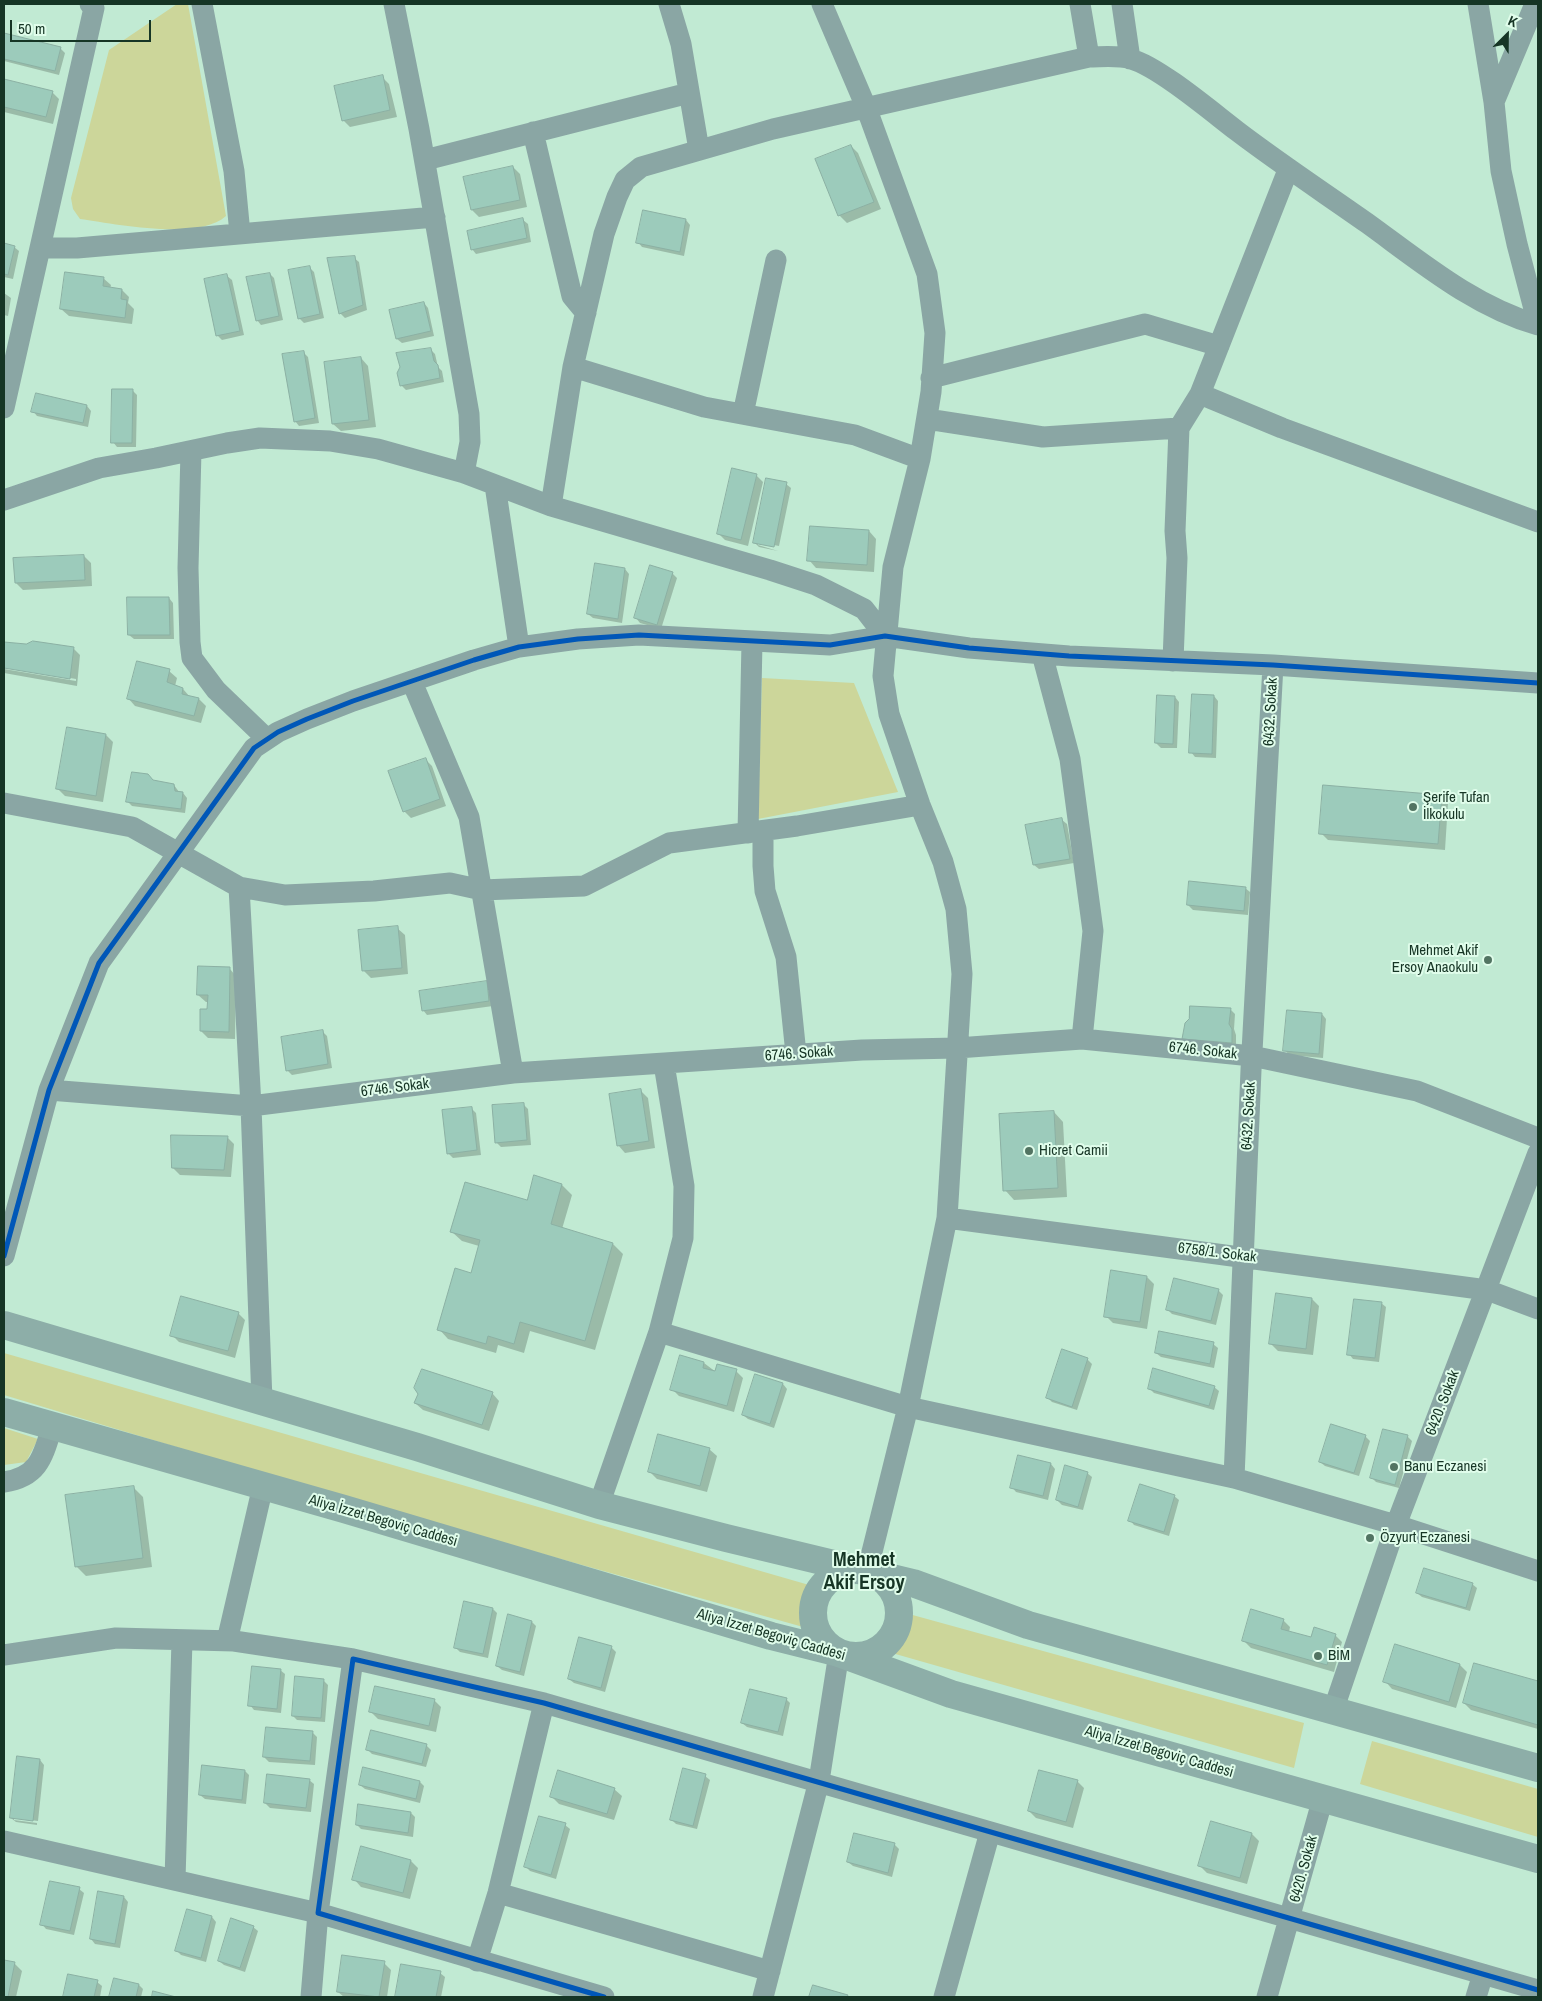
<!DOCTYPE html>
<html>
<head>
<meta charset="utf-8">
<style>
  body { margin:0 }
  #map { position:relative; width:1542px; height:2001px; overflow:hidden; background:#c1ead3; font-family:"Archivo Narrow",sans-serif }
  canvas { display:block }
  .frame { position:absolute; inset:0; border:5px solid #163525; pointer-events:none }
  .north { position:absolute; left:1482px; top:10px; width:50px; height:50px; -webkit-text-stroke:4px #e0fdeb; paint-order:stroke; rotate:23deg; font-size:14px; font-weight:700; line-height:20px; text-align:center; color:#163525 }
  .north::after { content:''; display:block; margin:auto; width:18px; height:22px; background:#163525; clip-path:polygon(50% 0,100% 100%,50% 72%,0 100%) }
  .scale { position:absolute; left:10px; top:20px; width:141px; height:22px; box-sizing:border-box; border:2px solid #163525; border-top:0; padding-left:6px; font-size:15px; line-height:18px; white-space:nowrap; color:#163525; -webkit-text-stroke:4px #e0fdeb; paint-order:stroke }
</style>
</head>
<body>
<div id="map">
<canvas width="1542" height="2001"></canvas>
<div class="frame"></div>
<div class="north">K</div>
<div class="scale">50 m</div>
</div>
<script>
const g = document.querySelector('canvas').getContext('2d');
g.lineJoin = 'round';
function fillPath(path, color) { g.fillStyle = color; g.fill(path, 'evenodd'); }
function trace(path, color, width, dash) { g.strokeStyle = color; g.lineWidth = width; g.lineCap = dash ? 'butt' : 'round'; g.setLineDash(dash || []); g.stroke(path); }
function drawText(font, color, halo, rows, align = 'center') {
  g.font = font + ' "Archivo Narrow",sans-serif'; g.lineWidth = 4; g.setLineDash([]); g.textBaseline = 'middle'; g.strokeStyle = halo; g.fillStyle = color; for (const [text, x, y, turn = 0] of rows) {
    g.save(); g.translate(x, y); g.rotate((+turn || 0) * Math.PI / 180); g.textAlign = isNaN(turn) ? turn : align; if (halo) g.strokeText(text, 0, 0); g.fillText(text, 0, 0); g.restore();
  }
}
const green = new Path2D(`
  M177 4H188L226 216C199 241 115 224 80 219L73 209 71 198 109 50Z
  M762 678 854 683 898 792 758 819Z
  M4 1353 830 1591 821 1632 361 1503 4 1395Z
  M4 1428 38 1439 26 1462 4 1465Z
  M909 1614 1304 1723 1294 1768 892 1653Z
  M1372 1741 1538 1789V1837L1360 1784Z`);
const shadow = new Path2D(`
  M4 34 60 48 65 53 59 75 4 61Z
  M382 77 389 84 397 117 350 127 343 120Z
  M4 80 52 92 59 99 53 124 4 112Z
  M851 146 858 153 881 209 847 223 840 216 817 159Z
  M513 167 520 174 527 207 479 217 472 210Z
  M644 211 686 220 690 225 684 256 642 247 638 242Z
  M523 220 528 224 531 242 476 254 472 249Z
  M4 245 14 247 19 251 13 279 4 277Z
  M354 258 359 262 367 310 345 318 340 313Z
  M309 267 314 272 324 318 304 323 299 318Z
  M270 274 274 278 283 320 261 325 257 320Z
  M227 276 232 280 244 335 222 340 217 335Z
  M103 278 111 285 110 289 122 290 129 297 128 303 134 309 132 324 69 316 61 309Z
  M4 293 11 298 8 316 4 315Z
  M424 303 428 308 434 336 402 343 397 339Z
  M430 349 435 354 438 367 442 371 444 382 406 390 401 385Z
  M303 352 308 357 319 423 299 426 295 421Z
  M361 358 368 366 376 427 341 431 333 424Z
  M133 391 137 395 136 447H117L113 442Z
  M87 406 91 411 88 427 37 416 33 411Z
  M756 475 763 482 748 546 725 540 718 533Z
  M786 484 791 488 779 546 758 542V545L778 551 759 547 754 542Z
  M869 531 876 539 874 572 816 568 809 560Z
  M84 556 91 563 92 586 23 590 16 583Z
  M625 569 629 574 622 623 593 618 588 614Z
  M672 573 677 578 661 629 640 623 636 618Z
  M169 598 173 603 174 639H134L129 635Z
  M4 643 73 648 80 655 77 686 4 673V669L76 681V679L4 667Z
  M169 671 177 678 175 686 183 689 190 697 199 699 206 706 201 723 135 706 128 698Z
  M1214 696 1218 701 1216 758 1195 757 1191 752Z
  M1175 697 1179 702 1177 748H1161L1156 743Z
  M68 729 106 735 113 742 103 802 65 796 58 789Z
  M425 759 432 766 446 806 411 818 404 811Z
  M153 781 174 785 179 792 183 793 187 798 185 813 132 806 128 802Z
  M1441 796 1448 803 1445 850 1328 840 1321 833Z
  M1062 820 1067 824 1074 863 1039 869 1034 865Z
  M1245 888 1250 892 1248 915 1193 910 1188 905Z
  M397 928 405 935 408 974 371 978 364 971Z
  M229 968 236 976 235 1039 208 1038 201 1031 209 1010V1002H206L198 995Z
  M486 983 493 1006 427 1015 423 1010Z
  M1230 1009 1235 1014 1234 1029 1236 1035V1047L1188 1043Z
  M1322 1014 1326 1019 1323 1058 1289 1055 1285 1050Z
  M322 1031 327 1036 332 1068 292 1075 287 1070Z
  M641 1091 648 1098 655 1148 625 1153 618 1145Z
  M523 1104 528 1109 531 1145 501 1147 496 1142Z
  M471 1108 476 1113 481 1155 453 1158 448 1153Z
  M1054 1112 1063 1122 1067 1197 1014 1200 1005 1190Z
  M227 1137 234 1144 231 1177 180 1175 173 1168Z
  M535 1177 562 1185 572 1195 562 1229 613 1244 623 1254 595 1350 530 1331 524 1353 498 1345 496 1353 448 1339 439 1329 471 1274 479 1246 462 1241 452 1232 528 1202Z
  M1147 1277 1154 1284 1147 1329 1113 1323 1106 1316Z
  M1218 1290 1223 1295 1216 1325 1172 1314 1167 1309Z
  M1312 1299 1319 1306 1313 1355 1278 1351 1271 1344Z
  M1381 1303 1386 1307 1379 1362 1353 1359 1349 1354Z
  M238 1313 245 1320 235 1358 179 1342 172 1335Z
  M1213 1344 1218 1348 1214 1368 1161 1357 1156 1353Z
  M1087 1359 1092 1364 1077 1410 1052 1402 1047 1397Z
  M704 1363 716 1372 736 1371 743 1378 734 1412 679 1396 672 1389Z
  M783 1384 787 1389 774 1428 748 1419 743 1415Z
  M1214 1387 1219 1391 1214 1410 1154 1393 1149 1388Z
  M492 1393 499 1401 489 1431 423 1410 415 1403Z
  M1365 1436 1370 1441 1359 1476 1325 1466 1320 1462Z
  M1407 1436 1412 1441 1399 1488 1376 1482 1372 1478Z
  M709 1449 717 1456 707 1492 657 1479 650 1472Z
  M1019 1456 1051 1464 1055 1469 1048 1500 1016 1492 1012 1487Z
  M1087 1473 1092 1477 1083 1510 1062 1505 1057 1500Z
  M134 1488 143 1497 152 1567 86 1576 76 1566Z
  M1174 1496 1179 1500 1169 1536 1134 1525 1130 1520Z
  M1472 1584 1477 1588 1470 1611 1422 1597 1417 1593Z
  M493 1609 497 1613 488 1658 460 1652 455 1647Z
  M509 1616 532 1622 536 1626 524 1676 502 1670 497 1666Z
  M1283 1620 1290 1627 1289 1632 1312 1639 1335 1635 1342 1642 1334 1672 1251 1648 1244 1641Z
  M1396 1646 1460 1665 1467 1672 1456 1708 1392 1689 1385 1681Z
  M611 1647 616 1652 605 1692 574 1683 569 1679Z
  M1475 1664 1538 1682V1729L1471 1710 1464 1703Z
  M280 1670 285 1674 281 1713 254 1710 250 1705Z
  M323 1680 328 1685 325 1722 297 1720 293 1716Z
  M786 1699 790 1703 783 1736 747 1727 742 1723Z
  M434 1700 441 1707 436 1732 378 1719 371 1712Z
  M312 1732 317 1737 315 1765 269 1762 264 1757Z
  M426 1745 431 1750 426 1767 372 1754 367 1749Z
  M18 1758 40 1760 44 1765 38 1821 14 1818V1820L37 1823V1825L16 1822 11 1818Z
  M245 1771 249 1775 246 1804 205 1799 200 1795Z
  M705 1776 710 1780 697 1829 676 1824 671 1819Z
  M309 1780 314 1784 311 1812 270 1808 265 1803Z
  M1077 1781 1084 1788 1073 1828 1036 1818 1029 1811Z
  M420 1782 424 1786 420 1803 365 1789 360 1785Z
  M614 1789 622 1796 614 1820 559 1804 551 1796Z
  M411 1813 415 1817 413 1837 361 1829 357 1825Z
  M1212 1823 1252 1834 1259 1841 1247 1884 1207 1873 1200 1866Z
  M565 1825 570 1829 556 1879 530 1871 526 1867Z
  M855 1834 895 1845 899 1849 892 1877 853 1866 848 1862Z
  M411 1861 418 1868 410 1899 361 1887 354 1879Z
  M79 1889 84 1893 74 1935 46 1929 42 1924Z
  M124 1897 128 1902 120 1948 95 1944 91 1939Z
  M188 1911 212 1917 216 1922 206 1962 181 1955 177 1951Z
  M253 1927 258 1931 245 1972 224 1965 219 1961Z
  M4 1961 15 1964 22 1971 16 1997H4Z
  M384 1963 391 1970 387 1997H344L338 1992Z
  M402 1966 440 1973 445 1977 441 1997H397Z
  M69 1976 97 1982 102 1986 100 1997H64Z
  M115 1979 139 1985 143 1989 141 1997H111Z`);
const building = new Path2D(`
  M4 33 61 47 55 71 4 59Z
  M383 75 390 110 342 121 334 86Z
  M4 79 53 91 46 117 4 107Z
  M851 145 874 202 838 216 815 159Z
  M513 166 520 200 471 210 463 177Z
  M643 210 686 219 680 252 636 243Z
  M523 218 527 238 471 250 467 231Z
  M4 243 15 246 8 275 4 274Z
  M355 256 363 305 339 314 327 258Z
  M310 266 320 314 298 319 288 270Z
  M65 272 104 277 103 286 122 289 121 299 127 300 125 318 60 309Z
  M270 273 279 316 256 321 246 277Z
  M227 274 240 331 216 336 204 279Z
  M424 302 431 331 396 339 389 310Z
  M431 348 434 361 438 365 440 378 400 386 397 373 400 367 396 353Z
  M304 351 315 418 294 422 282 354Z
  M361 357 369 420 332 424 324 362Z
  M112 389H133L132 443H111Z
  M36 393 87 405 83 423 31 412Z
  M732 468 757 474 741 540 717 534Z
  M766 478 787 482 774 547 753 543Z
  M810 526 869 530 867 565 807 561Z
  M84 555 85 580 15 583 13 558Z
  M595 563 625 568 618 619 587 614Z
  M650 565 673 572 657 625 634 618Z
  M127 597H169L170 635H128Z
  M33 641 74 647 70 679 4 668V642L26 644Z
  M137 661 170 669 167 682 183 688 182 694 199 698 194 716 127 699Z
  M1192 694 1214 695 1212 754 1189 753Z
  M1157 695 1175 696 1173 744 1155 743Z
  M67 727 106 734 96 796 56 789Z
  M426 758 440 799 403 812 388 771Z
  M132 772 148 774 153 780 174 784 175 791 183 792 181 809 126 802Z
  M1323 785 1442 795 1438 844 1319 834Z
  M1062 818 1070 859 1033 865 1025 825Z
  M1189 881 1246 887 1244 911 1187 905Z
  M398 926 402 968 362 971 358 930Z
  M198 966 230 967 229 1032 200 1031V1009H207L208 995H197Z
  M487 981 489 1001 422 1011 419 991Z
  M1190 1006 1231 1008 1229 1024 1232 1029V1043L1182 1039 1185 1023 1189 1019Z
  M1287 1010 1322 1013 1319 1054 1283 1051Z
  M323 1030 328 1064 286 1071 281 1037Z
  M641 1089 649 1141 617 1146 609 1094Z
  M524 1103 527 1140 495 1143 492 1105Z
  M472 1107 477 1150 447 1154 442 1110Z
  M1054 1111 1058 1188 1003 1191 999 1114Z
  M171 1135 228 1136 224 1170 172 1168Z
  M534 1175 562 1184 551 1224 613 1243 585 1341 520 1322 514 1344 488 1336 486 1344 437 1330 455 1268 471 1273 480 1240 450 1232 465 1182 527 1200Z
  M1111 1270 1147 1276 1140 1322 1104 1317Z
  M1174 1278 1219 1289 1211 1321 1166 1310Z
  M1276 1293 1312 1298 1306 1349 1269 1344Z
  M181 1296 239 1312 228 1351 170 1336Z
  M1354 1299 1382 1302 1375 1358 1347 1355Z
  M1159 1331 1214 1342 1210 1364 1155 1353Z
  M1062 1349 1088 1358 1072 1407 1046 1398Z
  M680 1355 704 1362 703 1368 715 1371 717 1364 737 1369 727 1406 670 1390Z
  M1153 1368 1215 1386 1209 1406 1148 1389Z
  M422 1369 493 1392 482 1425 414 1403 418 1394 414 1388Z
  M755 1374 783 1383 770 1424 742 1415Z
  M1331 1424 1366 1435 1354 1473 1319 1462Z
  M1383 1429 1408 1435 1395 1485 1370 1478Z
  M658 1434 710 1448 700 1486 648 1472Z
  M1018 1455 1051 1463 1043 1496 1010 1488Z
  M1065 1465 1088 1472 1078 1507 1056 1500Z
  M1140 1484 1175 1495 1164 1532 1128 1521Z
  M134 1486 143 1558 75 1567 65 1495Z
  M1424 1568 1473 1583 1466 1608 1416 1593Z
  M464 1601 493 1608 483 1654 454 1648Z
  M1251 1609 1284 1619 1281 1629 1311 1637 1314 1627 1336 1634 1327 1665 1242 1641Z
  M508 1614 532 1621 520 1672 496 1666Z
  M579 1637 612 1646 601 1688 568 1679Z
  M1395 1644 1460 1664 1449 1702 1383 1682Z
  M1474 1663 1538 1681V1725L1463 1703Z
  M252 1666 281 1669 277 1709 248 1706Z
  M295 1676 324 1679 321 1718 292 1716Z
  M375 1686 435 1699 429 1726 369 1712Z
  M750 1689 787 1698 778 1732 741 1723Z
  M266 1727 313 1731 310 1761 263 1757Z
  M371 1730 427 1744 422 1764 366 1750Z
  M17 1756 40 1759 33 1821 10 1818Z
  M202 1765 245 1770 242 1800 199 1795Z
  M363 1767 420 1781 416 1799 359 1785Z
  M683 1768 706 1774 693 1826 670 1820Z
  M558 1770 615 1788 607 1814 550 1797Z
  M1039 1770 1078 1780 1066 1822 1028 1811Z
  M267 1774 310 1779 306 1808 264 1803Z
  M358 1804 411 1812 408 1833 356 1825Z
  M539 1816 566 1823 551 1875 524 1867Z
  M1211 1821 1252 1833 1240 1878 1198 1866Z
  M854 1833 895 1843 888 1873 847 1862Z
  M361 1846 411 1860 403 1893 352 1880Z
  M50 1881 80 1887 70 1931 40 1925Z
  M98 1891 124 1896 115 1944 90 1939Z
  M187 1909 212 1916 201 1958 175 1951Z
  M231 1918 254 1926 240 1968 218 1961Z
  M342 1955 385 1961 379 1997 337 1992Z
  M4 1960 15 1962 8 1997H4Z
  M401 1964 441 1971 436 1997H395Z
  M68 1974 98 1980 94 1997H63Z
  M114 1978 139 1984 136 1997H109Z
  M813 1985 848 1995 847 1997H809Z
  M153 1991 176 1997H152Z`);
const minor = new Path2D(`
  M202 4 234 171 240 234
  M394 4 419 129 469 414 470 442 464 473
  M669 4 681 44 699 150
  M822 4 866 107 927 274 935 333 931 392 920 459 893 567 883 676 889 714 920 805 943 862 956 909 962 974 947 1218 908 1407 867 1572
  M1080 4 1089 57
  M1122 4 1130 59
  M1478 4 1494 102 1501 171 1517 244 1538 324
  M1494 102 1535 4
  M533 132 572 296 586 313
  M425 160 689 93
  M41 248H77L435 217
  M573 367 704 407 855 435 920 459
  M931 378 1145 324 1219 346
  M1200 394 1282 428 1538 522
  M4 408 94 8 90 4
  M743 414 776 260
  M927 419 1043 437 1179 428
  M191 451 188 568 190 642 192 658 216 690 267 739
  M495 485 519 647
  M4 500 99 468 156 458 227 443 260 438 330 441 378 449 464 473 551 506 770 570 816 585 864 609 885 636
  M551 506 573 367 604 234 617 197 625 180 641 167 773 129 1089 57C1102 57 1119 55 1131 59 1159 67 1212 112 1237 131 1279 163 1323 192 1367 223 1421 262 1473 306 1538 325
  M1042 654 1070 759 1093 931 1082 1039
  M1173 661 1177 558 1175 531 1179 428 1200 394 1288 170
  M412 682 469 817 513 1073
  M4 803 132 827 239 887 285 895 374 891 450 883 482 890 584 886 669 843 797 826 920 805
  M763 831V866L765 891 786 957 796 1054
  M748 833 752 642
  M239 887 251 1106 262 1401
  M49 1090 251 1106 513 1073 862 1050 957 1048 1082 1039 1252 1056 1417 1091 1538 1138
  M947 1218 1487 1290 1538 1309
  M4 1256 49 1090 99 963 254 748 278 732 307 719 353 701 474 660 519 647 578 639 639 635 830 645 885 636 969 648 1069 656 1273 665 1538 683
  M659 1332 908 1407 1234 1478 1396 1525 1538 1571
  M1234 1478 1251 1070 1273 665
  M4 1482C39 1477 43 1456 52 1427
  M599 1505 659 1332 683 1238 684 1186 664 1064
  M227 1641 263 1486
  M4 1655 116 1638 234 1641 353 1659
  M1333 1711 1396 1525 1538 1153
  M4 1841 318 1913 311 1997
  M175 1880 182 1640
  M498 1893 770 1971
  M477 1961 498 1893 544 1703
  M604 1997 318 1913 353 1659 544 1703 1538 1990
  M763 1997 819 1781 839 1653
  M944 1997 990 1832
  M1267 1997 1323 1798
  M1476 1997 1483 1974`);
const secondary = new Path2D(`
  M4 1325 417 1447 599 1505 726 1538 913 1583 1028 1625 1538 1768
  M4 1412 344 1509 771 1636 839 1653 951 1694 1538 1859
  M813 1613a43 43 0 1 1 86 0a43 43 0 1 1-86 0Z`);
const cycleway = new Path2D(`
  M4 1256 49 1090 99 963 254 748 278 732 307 719 353 701 474 660 519 647 578 639 639 635 830 645 885 636 969 648 1069 656 1273 665 1538 683
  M604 1997 318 1913 353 1659 544 1703 1538 1990`);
const markers = [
  [1413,807,5,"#527462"],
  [1488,960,5,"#527462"],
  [1029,1151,5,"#527462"],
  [1394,1467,5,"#527462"],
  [1370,1538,5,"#527462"],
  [1318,1656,5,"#527462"]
];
const streetNames = [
  ["6432. Sokak",1271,712,-87],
  ["6746. Sokak",1203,1051,6],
  ["6746. Sokak",799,1054,-4],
  ["6746. Sokak",395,1088,-7],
  ["6432. Sokak",1249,1116,-87],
  ["6758/1. Sokak",1217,1253,7],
  ["6420. Sokak",1443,1403,-69],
  ["Aliya İzzet Begoviç Caddesi",383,1521,16],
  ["Aliya İzzet Begoviç Caddesi",771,1635,16],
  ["Aliya İzzet Begoviç Caddesi",1159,1752,16],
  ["6420. Sokak",1304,1869,-75]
];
const poiNames = [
  ["Şerife Tufan",1423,798],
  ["İlkokulu",1423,815],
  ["Mehmet Akif",1478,951,"right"],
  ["Ersoy Anaokulu",1478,968,"right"],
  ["Hicret Camii",1039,1151],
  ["Banu Eczanesi",1404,1467],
  ["Özyurt Eczanesi",1380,1538],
  ["BİM",1328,1656]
];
const districtNames = [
  ["Mehmet",864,1561],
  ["Akif Ersoy",864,1584]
];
fillPath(green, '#ccd69a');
fillPath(shadow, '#0003');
fillPath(building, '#9ccbbb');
trace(building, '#8bb0a3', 1);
trace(minor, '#8aa6a4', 21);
trace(secondary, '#8daea8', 28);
trace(cycleway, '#0057b8', 5);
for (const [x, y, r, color] of markers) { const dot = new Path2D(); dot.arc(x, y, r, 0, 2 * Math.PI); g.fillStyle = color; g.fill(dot); trace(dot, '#e0fdeb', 2); }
drawText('15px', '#163525', '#e0fdeb', streetNames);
drawText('15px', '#163525', '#e0fdeb', poiNames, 'left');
drawText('bold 20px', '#163525', '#e0fdeb', districtNames);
</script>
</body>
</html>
